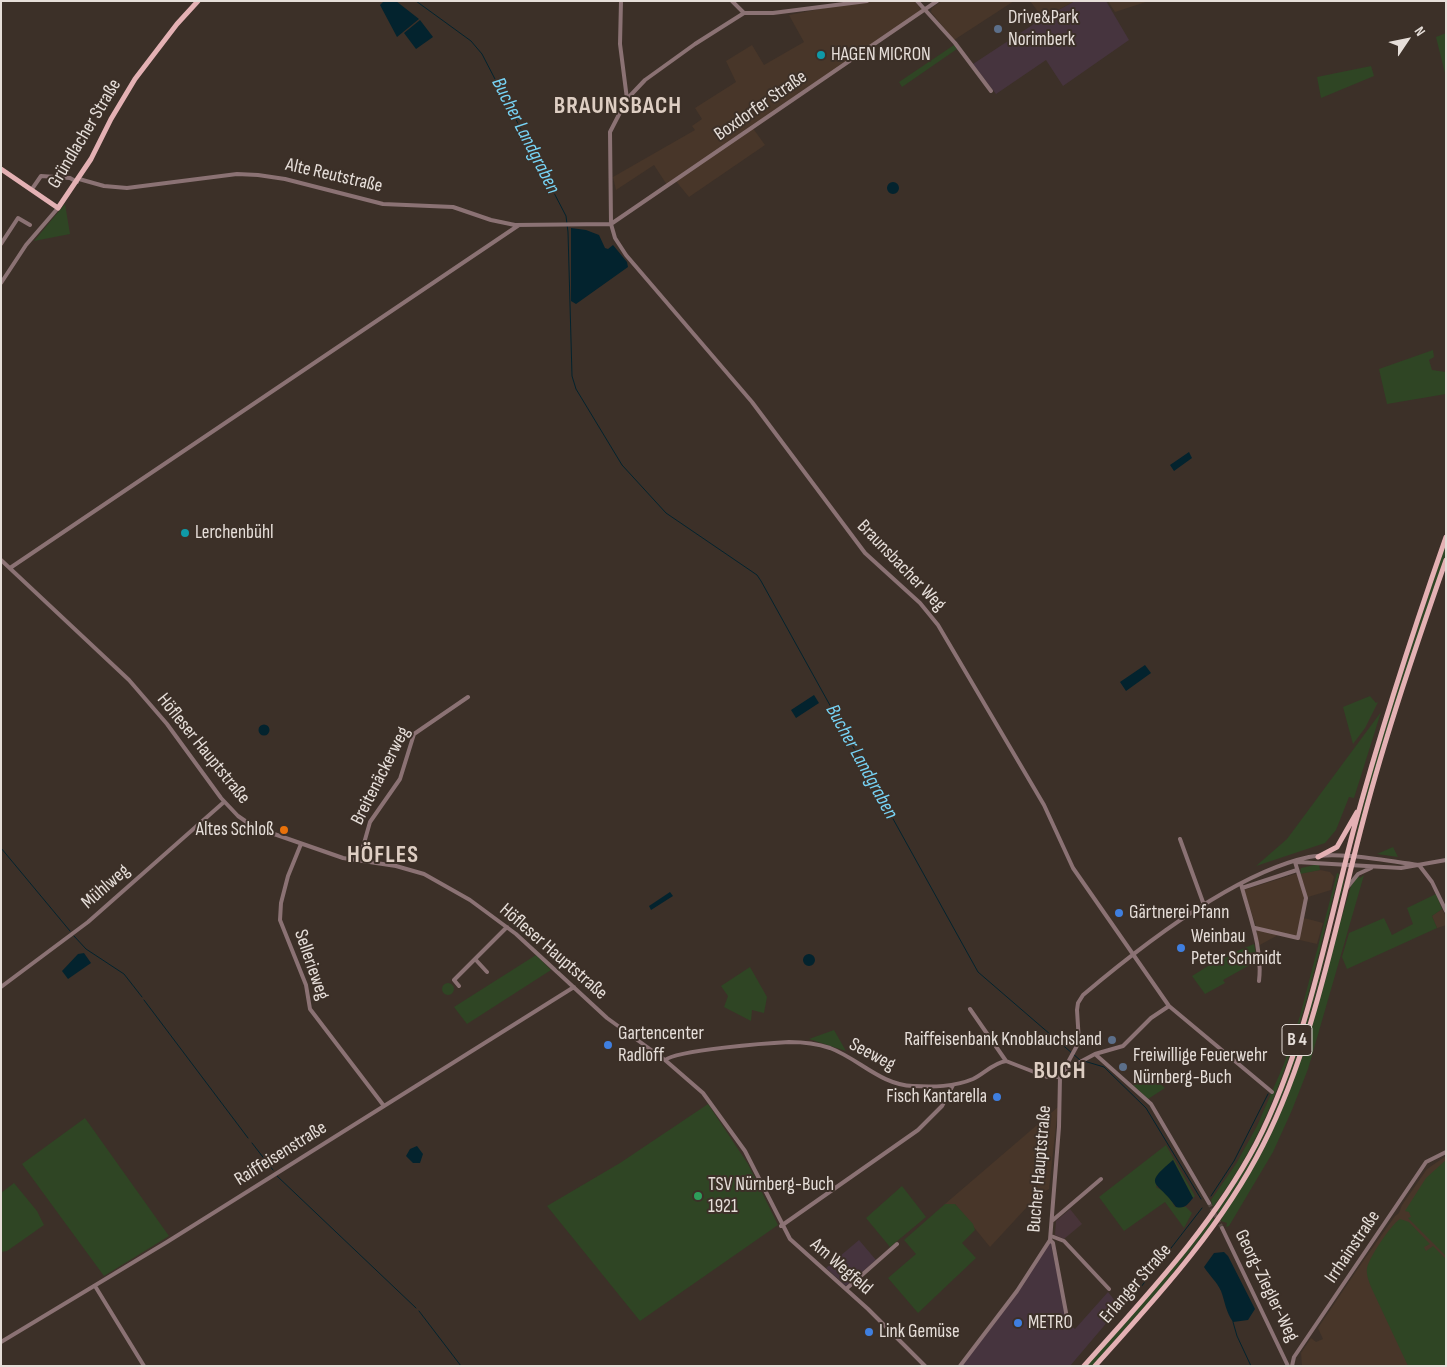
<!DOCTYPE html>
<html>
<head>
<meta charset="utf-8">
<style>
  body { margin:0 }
  #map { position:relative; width:1447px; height:1367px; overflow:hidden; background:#3c3028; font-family:"Sofia Sans Condensed",sans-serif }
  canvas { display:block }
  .frame { position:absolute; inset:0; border:2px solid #e6ded9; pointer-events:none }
  .north { position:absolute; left:1382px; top:15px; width:50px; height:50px; -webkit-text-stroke:4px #3c3028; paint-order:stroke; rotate:56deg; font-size:14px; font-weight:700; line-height:20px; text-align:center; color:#e6ded9 }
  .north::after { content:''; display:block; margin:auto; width:18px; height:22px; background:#e6ded9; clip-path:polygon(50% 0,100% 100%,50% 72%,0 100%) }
</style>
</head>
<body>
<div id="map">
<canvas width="1447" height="1367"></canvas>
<div class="frame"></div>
<div class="north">N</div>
</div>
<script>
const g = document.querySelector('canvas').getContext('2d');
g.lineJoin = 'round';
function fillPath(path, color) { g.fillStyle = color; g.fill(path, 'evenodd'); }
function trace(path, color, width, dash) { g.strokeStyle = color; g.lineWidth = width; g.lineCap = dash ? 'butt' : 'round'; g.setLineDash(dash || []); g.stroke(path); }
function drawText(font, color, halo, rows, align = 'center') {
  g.font = font + ' "Sofia Sans Condensed",sans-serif'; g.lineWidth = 4; g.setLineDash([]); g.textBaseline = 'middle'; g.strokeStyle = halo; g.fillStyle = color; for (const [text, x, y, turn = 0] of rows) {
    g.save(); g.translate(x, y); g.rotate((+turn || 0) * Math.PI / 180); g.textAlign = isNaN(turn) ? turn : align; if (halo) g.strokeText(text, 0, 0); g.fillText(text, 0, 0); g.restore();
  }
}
const commercial = new Path2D(`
  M1075 1H1106L1129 40 1063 86 1046 60 996 94 973 64 1043 18Z
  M859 1240 876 1260 846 1286 826 1268Z
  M1050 1240 1068 1323 1075 1329 1108 1292 1120 1307 1070 1366H960L1017 1291Z`);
const built = new Path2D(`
  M861 1H914L922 10 752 127 765 145 689 197 675 180 667 185 654 165 616 190 613 177 695 130 692 126 702 119 695 108 736 82 726 61 752 45 764 65 804 42 789 15Z
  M942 1H1014L954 40 931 12 932 8Z
  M1030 1H1075L1043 18Z
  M1108 1H1149L1115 12Z
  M1320 870 1330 872 1334 877 1331 890 1308 897 1304 918 1323 923 1317 944 1278 935 1258 946 1256 926 1244 890 1295 874Z
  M1442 909 1446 916V925L1437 928 1432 916Z
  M1058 1107 1049 1189 1038 1195 990 1247 955 1204H945Z
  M1446 1156V1366H1302L1301 1353 1311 1338 1316 1342 1323 1339 1318 1328 1359 1267 1395 1216 1399 1213 1402 1205 1427 1169Z`);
const education = new Path2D(`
  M1070 1209 1082 1224 1064 1239 1055 1235 1056 1221Z`);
const green = new Path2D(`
  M1446 33V73H1445L1436 37Z
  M954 45 957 49 902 87 899 82Z
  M1371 66 1374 76 1321 98 1317 77Z
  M65 204 70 234 34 241Z
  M1433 350 1434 357 1429 360 1432 370 1446 372V394L1387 404 1379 369Z
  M1446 542V553L1353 847 1377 752Z
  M1370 696 1376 703 1378 702 1365 728 1353 744 1343 707Z
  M1381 712 1354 798 1349 797 1336 830 1325 843 1256 866 1287 839Z
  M1393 847 1398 857 1377 854Z
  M1314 865H1319L1320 870 1300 874 1301 868Z
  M1337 873 1339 874 1337 882C1308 994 1284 1114 1213 1207L1211 1200 1236 1164 1257 1126 1284 1064 1300 1016Z
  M1344 874C1346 886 1336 907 1333 921 1311 1025 1280 1126 1219 1214L1217 1211 1239 1178 1284 1083Z
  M1364 875 1308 1069 1292 1110 1273 1152 1229 1226 1226 1227 1227 1223 1221 1221 1224 1213 1260 1154 1277 1121 1326 978 1329 960 1351 886 1358 876 1360 878Z
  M1436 894 1442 909 1432 916 1437 928 1347 969 1342 957 1349 933 1384 918 1392 935 1413 924 1407 908Z
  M1254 944 1257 961 1223 980 1225 983 1205 994 1192 976 1221 958Z
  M536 955 551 970 467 1024 454 1007Z
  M750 967 767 997 764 1013 752 1010 751 1021 724 1007 728 996 721 986Z
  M442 989a6 6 0 1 1 12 0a6 6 0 1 1-12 0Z
  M834 1030 846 1051 809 1039Z
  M1145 1070 1165 1088 1148 1099 1133 1085Z
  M708 1104 748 1164 778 1225 640 1321 547 1206 620 1163Z
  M85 1118 169 1236 104 1276 22 1164Z
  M1166 1145 1195 1196 1193 1198 1173 1160 1156 1187 1167 1193 1175 1207H1186L1192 1213 1184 1228 1165 1202 1124 1231 1099 1197Z
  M1446 1160V1256L1408 1218 1411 1217 1409 1212 1405 1211 1426 1178Z
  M14 1183 37 1211 44 1225 7 1251 1 1252V1193Z
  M902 1186 926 1217 890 1247 866 1218Z
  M945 1204H955L973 1224 975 1230 962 1243 976 1258 918 1313 888 1278 916 1254 904 1240Z
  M1212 1217 1214 1220 1210 1226 1160 1289 1092 1366H1086Z
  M1400 1219 1409 1222 1427 1241 1430 1244 1424 1247 1426 1251 1433 1246 1446 1259V1366H1408L1371 1287C1369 1281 1366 1275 1367 1268 1370 1256 1390 1226 1400 1219Z`);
const water = new Path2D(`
  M384 1H396L419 19 397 37 380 5Z
  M420 20 433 37 416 49 404 33Z
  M887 188a6 6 0 1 1 12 0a6 6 0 1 1-12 0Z
  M571 228 586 230 599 235 605 248 608 249 613 245 627 262 628 267 576 304 571 301Z
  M1189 452 1192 458 1174 471 1170 465Z
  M1145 665 1151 673 1126 691 1120 682Z
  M814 695 819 703 796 718 791 710Z
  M258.5 730a5.5 5.5 0 1 1 11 0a5.5 5.5 0 1 1-11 0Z
  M670 892 673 896 651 910 649 906Z
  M84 953 91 963 68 979 62 971 78 954Z
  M803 960a6 6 0 1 1 12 0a6 6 0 1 1-12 0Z
  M417 1146 423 1154 420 1163H413L406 1156 410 1149Z
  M1173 1160 1193 1198C1187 1205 1185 1209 1176 1207 1158 1180 1141 1187 1173 1160Z
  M1224 1252 1228 1256 1255 1309 1248 1320 1233 1322C1226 1312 1225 1302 1221 1291 1217 1282 1209 1275 1204 1267L1214 1253Z`);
const stream = new Path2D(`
  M416 1 471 41 482 54 566 216 568 232 572 376 576 389 622 465 666 513 757 575 761 581 978 972 1080 1060
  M1 848 70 931
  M74 936 86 949 124 974 142 997
  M144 1000 248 1138
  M1084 1061 1104 1067 1146 1108 1201 1199
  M252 1143 273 1170
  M277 1176 416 1308
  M1211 1196 1234 1161 1268 1094
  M1134 1296 1202 1208
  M419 1311 461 1366
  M1233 1322 1237 1336 1251 1366`);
const minorTunnel = new Path2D(`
  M1209 1203 1222 1228`);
const minor = new Path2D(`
  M621 1 620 44 627 99
  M732 1 744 13
  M867 1 773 13H744L695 44 645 80 627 99 610 132 611 224 615 238 626 255 752 402 865 553 920 603 938 625 1044 805 1073 868 1169 1006 1272 1092
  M917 1 955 43 991 91
  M79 179 104 186 127 188 237 174 258 175 285 179 383 204 453 207 491 220 515 225 611 224 937 1
  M32 189 41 176 70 178 77 182
  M1 244 18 218 30 225
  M1 283 26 245 58 208
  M1 560 129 680 167 724 221 798 238 816 254 827 343 858 396 866 424 874 470 900 516 934 607 1018 665 1060 703 1093 745 1151 790 1239 868 1309 925 1366
  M10 568 519 225
  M1180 839 1204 905
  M301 844 288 876 281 903 280 920 306 985 310 1009 384 1106
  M359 861 370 822 400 779 414 734 468 697
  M1297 862 1401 868 1446 860
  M1419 865 1432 882 1446 911
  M1241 884C1249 915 1263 948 1259 981
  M1242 888 1297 870
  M1346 889 1358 874 1371 868
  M1255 928 1298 938 1306 898 1295 862
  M475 959 487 972
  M459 986 454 980 507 927
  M1 987 88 922 224 802
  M970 1009 1006 1061
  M1095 1054 1151 1104 1209 1203
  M665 1060C677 1050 769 1043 789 1042 803 1042 818 1044 830 1048 859 1059 881 1085 913 1086 933 1087 954 1087 973 1079 984 1074 993 1063 1006 1061L1047 1077H1060
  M1063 1071 1095 1054 1123 1046 1151 1018 1169 1006
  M1053 1220 1101 1179
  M781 1226 918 1130 942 1106 953 1085
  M1222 1228 1288 1366
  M1051 1236 1064 1241 1109 1289
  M1050 1240 1053 1243 1068 1323
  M95 1286 144 1366
  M846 1289 897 1244
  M1 1342 167 1242 574 987
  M960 1366 1017 1291 1050 1240 1059 1127 1060 1077 1079 1042 1077 1010 1078 1003 1083 995C1141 946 1234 873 1309 857 1341 851 1386 861 1419 865
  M1292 1366 1294 1357 1426 1162 1446 1152`);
const major = new Path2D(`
  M1 169 58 208 91 159 111 119 135 79 177 24 198 1
  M1318 857 1337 847 1357 812
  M1084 1366C1146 1296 1212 1227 1256 1144 1305 1049 1326 935 1353 832 1380 732 1412 634 1446 537
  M1095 1366C1157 1297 1221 1228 1263 1145 1313 1047 1335 927 1363 821 1386 733 1416 646 1446 560`);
const markers = [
  [998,29,5,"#5c6f8a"],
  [821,55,5,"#0f9aa8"],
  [185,533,5,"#0f9aa8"],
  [284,830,5,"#e8710a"],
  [1119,913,5,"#3f7fe0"],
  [1181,948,5,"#3f7fe0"],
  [1112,1040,5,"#5c6f8a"],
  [608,1045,5,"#3f7fe0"],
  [1123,1067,5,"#5c6f8a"],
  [997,1097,5,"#3f7fe0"],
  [698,1196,5,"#2e9e5b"],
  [1018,1323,5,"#3f7fe0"],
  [869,1332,5,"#3f7fe0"]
];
const shields = [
  [1297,1040,30]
];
const shieldNames = [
  ["B 4",1297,1040]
];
const poiNames = [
  ["Drive&Park",1008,18],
  ["Norimberk",1008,40],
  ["HAGEN MICRON",831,55],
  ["Lerchenbühl",195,533],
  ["Altes Schloß",274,830,"right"],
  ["Gärtnerei Pfann",1129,913],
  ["Weinbau",1191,937],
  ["Peter Schmidt",1191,959],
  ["Gartencenter",618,1034],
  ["Radloff",618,1056],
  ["Raiffeisenbank Knoblauchsland",1102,1040,"right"],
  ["Freiwillige Feuerwehr",1133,1056],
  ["Nürnberg-Buch",1133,1078],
  ["Fisch Kantarella",987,1097,"right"],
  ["TSV Nürnberg-Buch",708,1185],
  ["1921",708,1207],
  ["METRO",1028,1323],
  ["Link Gemüse",879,1332]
];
const streetNames = [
  ["Boxdorfer Straße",761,106,-35],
  ["Gründlacher Straße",85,134,-59],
  ["Alte Reutstraße",334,176,13],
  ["Braunsbacher Weg",901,566,46],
  ["Höfleser Hauptstraße",203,749,51],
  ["Breitenäckerweg",381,776,-63],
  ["Mühlweg",106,887,-41],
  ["Höfleser Hauptstraße",553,952,41],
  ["Sellerieweg",311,965,71],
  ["Seeweg",872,1055,28],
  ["Raiffeisenstraße",281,1154,-32],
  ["Bucher Hauptstraße",1040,1169,-85],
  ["Irrhainstraße",1353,1247,-56],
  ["Am Wegfeld",841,1267,41],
  ["Erlanger Straße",1136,1284,-49],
  ["Georg-Ziegler-Weg",1266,1286,64]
];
const waterNames = [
  ["Bucher Landgraben",525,136,63],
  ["Bucher Landgraben",861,762,61]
];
const districtNames = [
  ["BRAUNSBACH",618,107],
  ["HÖFLES",383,856],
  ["BUCH",1060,1072]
];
fillPath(commercial, '#46343e');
fillPath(built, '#483629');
fillPath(education, '#483439');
fillPath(green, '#2f4524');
fillPath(water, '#03232e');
trace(stream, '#03232e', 1);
trace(minorTunnel, '#564a43', 4, [4, 2]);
trace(minor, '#8b7274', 4);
trace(major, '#e4b1b4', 5);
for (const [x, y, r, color] of markers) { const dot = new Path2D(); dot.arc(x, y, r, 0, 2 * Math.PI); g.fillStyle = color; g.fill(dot); trace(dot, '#3c3028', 2); }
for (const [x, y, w] of shields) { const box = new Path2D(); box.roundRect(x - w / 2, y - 15.5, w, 31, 4); g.fillStyle = '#3c3028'; g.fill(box); trace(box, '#e6ded9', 1); }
drawText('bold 18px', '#e6ded9', null, shieldNames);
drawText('19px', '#e6ded9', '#3c3028', poiNames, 'left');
drawText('19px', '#e6ded9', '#3c3028', streetNames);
drawText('italic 20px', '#77d3f5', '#3c3028', waterNames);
g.letterSpacing = '1px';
drawText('bold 24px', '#decec3', '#3c3028', districtNames);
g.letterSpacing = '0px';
</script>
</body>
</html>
